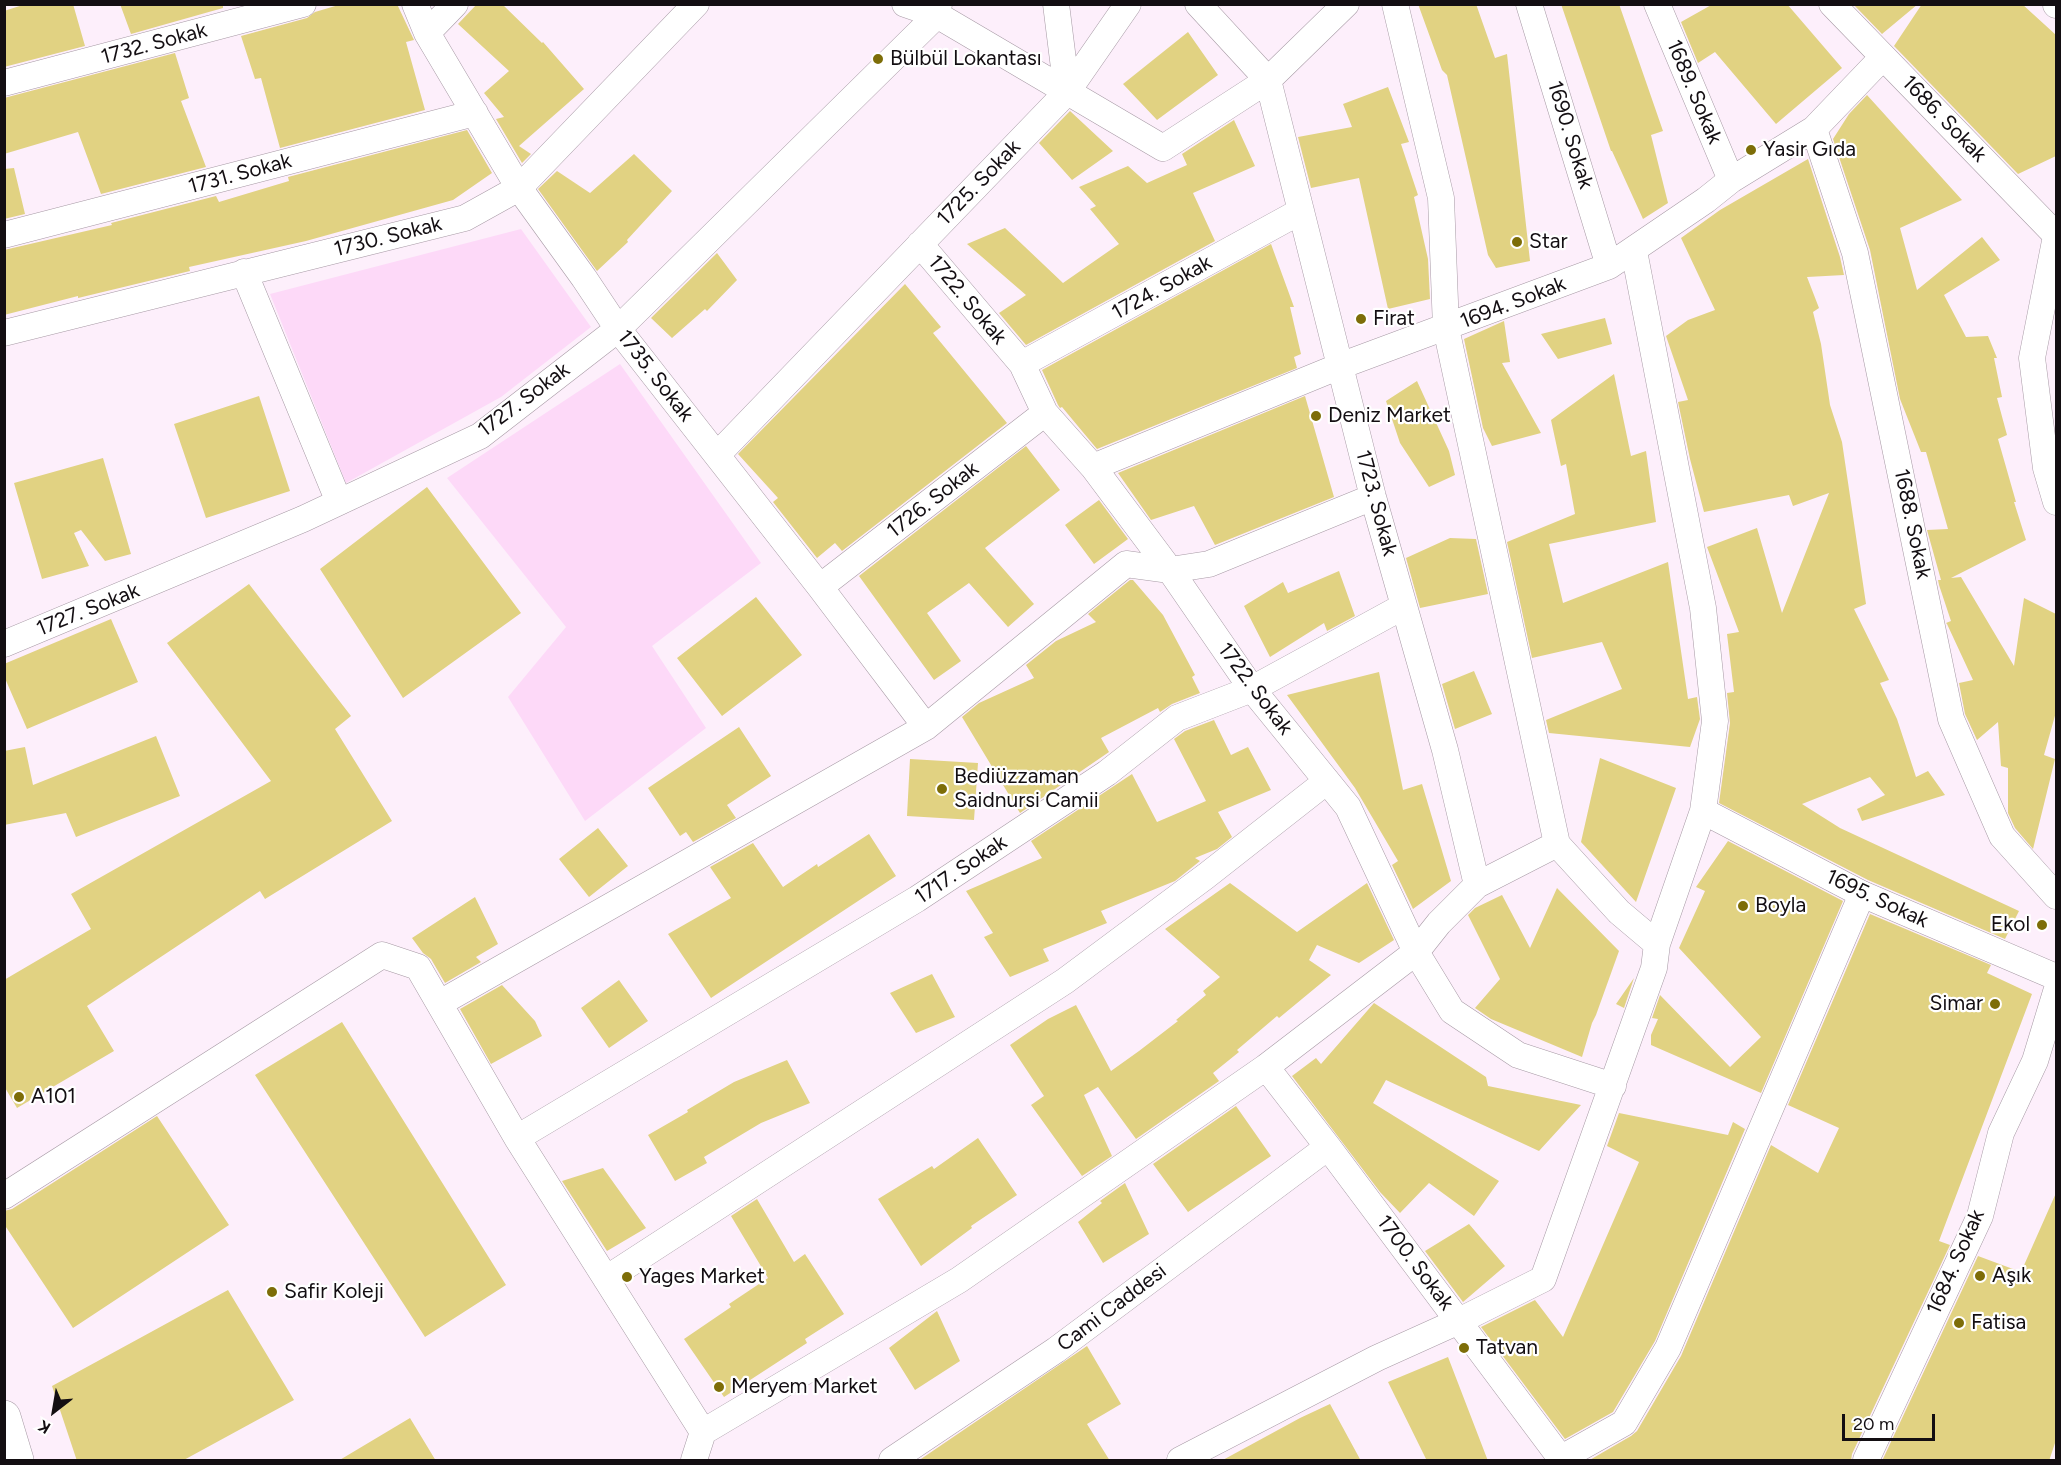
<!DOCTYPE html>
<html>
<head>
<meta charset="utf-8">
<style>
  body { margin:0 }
  #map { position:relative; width:2061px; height:1465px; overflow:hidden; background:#fdeffb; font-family:Figtree,sans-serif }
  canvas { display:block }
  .frame { position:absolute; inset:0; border:6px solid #130e12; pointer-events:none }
  .north { position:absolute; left:24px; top:1381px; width:60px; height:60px; -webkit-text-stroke:4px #fff; paint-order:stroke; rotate:211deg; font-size:16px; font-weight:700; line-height:24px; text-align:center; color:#130e12 }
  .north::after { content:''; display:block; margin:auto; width:21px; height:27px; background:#130e12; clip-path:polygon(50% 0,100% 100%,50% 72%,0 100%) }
  .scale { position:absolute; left:1842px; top:1414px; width:93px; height:27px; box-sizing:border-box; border:3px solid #130e12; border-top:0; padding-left:8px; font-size:18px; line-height:21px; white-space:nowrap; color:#130e12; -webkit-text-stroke:4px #fff; paint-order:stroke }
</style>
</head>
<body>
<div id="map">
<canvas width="2061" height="1465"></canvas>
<div class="frame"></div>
<div class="north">K</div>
<div class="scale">20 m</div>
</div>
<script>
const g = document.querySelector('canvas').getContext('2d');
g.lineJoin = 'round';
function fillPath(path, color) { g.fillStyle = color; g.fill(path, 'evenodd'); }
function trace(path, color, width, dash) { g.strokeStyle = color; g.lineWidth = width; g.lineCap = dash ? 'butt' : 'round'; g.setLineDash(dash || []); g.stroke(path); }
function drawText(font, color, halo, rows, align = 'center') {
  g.font = font + ' Figtree,sans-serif'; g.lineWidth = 4.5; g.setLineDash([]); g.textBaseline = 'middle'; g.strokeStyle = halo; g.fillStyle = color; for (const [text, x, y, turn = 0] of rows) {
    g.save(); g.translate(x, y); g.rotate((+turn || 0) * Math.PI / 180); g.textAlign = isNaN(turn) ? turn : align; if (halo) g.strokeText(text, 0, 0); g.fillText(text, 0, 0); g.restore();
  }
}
const green = new Path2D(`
  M521 229 591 327 501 397 346 483 270 294Z
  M620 364 761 563 652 646 706 728 585 821 508 697 566 627 447 478Z`);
const building = new Path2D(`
  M26 4H73L85 46 4 67V11Z
  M120 4H223V8L131 34Z
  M342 4H397L414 40 406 42 425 110 280 148 261 78 255 79 241 36 307 18 315 12Z
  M477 4H502L542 43 543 42 584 89 519 146 531 154 522 163 496 119 504 117 484 93 509 71 458 24Z
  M1418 4H1476L1495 58 1507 54 1530 261 1496 268 1488 255 1447 75 1442 70Z
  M1561 4H1619L1663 131 1651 135 1668 203 1643 219 1612 151H1611Z
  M1713 4H1787L1842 68 1776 124 1715 52 1698 63 1681 22Z
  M1853 4H1918L1882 34Z
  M1922 4H2022L2056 35V156L2018 174 1894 46Z
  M1188 32 1218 75 1157 120 1123 84Z
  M175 53 189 98 181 101 206 167 101 194 78 132 4 154V98Z
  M1388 87 1409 142 1401 144 1418 195 1414 197 1428 259 1430 299 1388 309 1359 178 1311 188 1298 137 1352 127 1343 104Z
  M1867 95 1962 200 1900 228 1917 290 1982 237 2000 260 1944 295 1966 337 1988 336 1997 358H1994L2002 397 1997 398 2007 435 1998 439 2016 502H2014L2026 540 1951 578 1961 577 2014 666 2024 598 2056 614V712L2044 755 2055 759 2033 849 2015 828 2008 813V768L2001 766 1998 722 1977 740 1965 714 1959 683 1973 680 1947 624 1946 623 1951 621 1939 585 1938 580H1941L1927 530 1948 529 1926 452H1921L1900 399 1870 250 1833 139 1849 114Z
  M1070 111 1113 151 1072 180 1039 143Z
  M1234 120 1255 166 1193 193 1215 241 1026 345 999 313 1026 295 967 244 1005 228 1063 283 1119 244 1090 209 1096 206 1079 187 1128 166 1147 183 1187 165 1182 154Z
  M467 130 492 173 453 200 306 241 189 267 190 271 78 298V296L4 315V250L112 225 111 223 216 196 219 202 289 181 288 177Z
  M634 154 672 191 627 240 628 242 597 271 538 189 557 171 590 193Z
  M1808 159 1840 257 1844 275 1807 277 1819 308 1813 312 1821 344 1830 405 1842 442 1866 604 1854 609 1889 680 1880 683 1897 719 1916 777 1928 771 1945 795 1862 821 1857 809 1885 795 1870 777 1802 804 1840 828 2019 911 2005 939 1868 880 1719 803 1730 723 1727 693 1734 692 1727 634 1739 632 1707 547 1757 528 1782 613 1829 493 1793 506 1789 495 1704 512 1690 459 1678 402 1688 400 1666 336 1688 320 1715 310 1681 238 1720 210Z
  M14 168 25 214 4 219V169Z
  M1271 244 1294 307H1290L1301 354 1294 357 1297 368 1097 449 1062 407 1060 408 1058 405 1042 370Z
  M717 253 737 280 707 311 705 309 672 338 651 318Z
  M905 284 941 327 933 333 1007 423 842 551 835 543 817 558 773 502 778 498 738 454Z
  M1605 318 1612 344 1558 359 1541 334Z
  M1504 321 1510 362 1502 363 1541 433 1492 446 1483 428 1464 339Z
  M1614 374 1631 456 1646 451 1656 522 1549 544 1563 603 1668 562 1688 699 1697 697 1700 719 1690 747 1549 733 1546 720 1622 689 1602 642 1532 658 1507 542 1575 514 1566 464 1561 466 1551 420Z
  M1417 381 1449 451 1455 475 1429 487 1400 443 1386 401Z
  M259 396 290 491 206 518 174 424Z
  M1305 396 1334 497 1215 545 1194 506 1151 520 1118 473Z
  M1026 446 1060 490 985 548 1034 604 1008 627 969 583 927 613 961 661 934 680 859 576Z
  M103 458 131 554 105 561 81 530 74 533 89 566 42 579 14 483Z
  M427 487 521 613 403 698 320 569Z
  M1099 500 1128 539 1094 564 1065 525Z
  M1450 538 1476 539 1488 594 1420 608 1406 558Z
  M1339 571 1355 616 1327 631 1324 623 1270 657 1244 606 1283 582 1288 593Z
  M1130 580H1133L1163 615 1195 675 1192 677 1200 693 1172 704 1160 712 1158 708 1101 738 1109 752 1020 813 962 717 979 703 1034 678 1026 665 1056 641 1096 622 1088 614Z
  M249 584 351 716 335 729 392 821 265 899 260 891 87 1006 114 1051 17 1108 4 1086V980L91 929 71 894 271 781 167 643Z
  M756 597 802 655 722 716 677 658Z
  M111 619 138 682 27 729 4 676V664Z
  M1474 671 1492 714 1455 729 1442 684Z
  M1379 672 1403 790 1422 784 1451 881 1413 909 1392 865 1398 861 1355 788 1287 695Z
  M1214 720 1231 755 1248 747 1271 790 1218 812 1232 837 1217 849 1195 858 1200 861 1175 881 1101 911 1107 923 1043 949 1049 961 1010 977 984 937 993 933 966 891 1042 858 1031 841 1132 774 1157 822 1206 801 1174 739 1185 731Z
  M739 727 771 776 727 805 736 818 693 842 686 832 680 836 648 788Z
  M156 736 180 796 76 837 66 813 4 825V751L25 747 33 785Z
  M1600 758 1676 788 1636 902 1581 842Z
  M910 759 978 763 974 820 907 816Z
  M598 828 628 866 589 897 559 859Z
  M869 834 896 876 711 998 668 934 731 898 710 867 753 843 783 887 817 864 818 867Z
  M1728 841 1843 901 1761 1093 1651 1045V1035L1658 1019 1652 1018 1660 995 1730 1067 1761 1037 1679 948 1705 891 1696 887Z
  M1230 883 1297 932 1367 883 1394 940 1359 963 1317 945 1309 960 1331 975 1279 1018 1277 1016 1237 1050 1239 1052 1213 1073 1219 1081 1136 1139 1098 1087 1084 1095 1112 1156 1082 1176 1031 1105 1044 1096 1010 1045 1048 1019 1076 1005 1111 1071 1139 1051 1178 1021 1176 1020 1206 995 1203 991 1220 977 1165 929Z
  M1557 888 1619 951 1596 1015 1592 1023 1582 1057 1491 1019 1475 1008 1500 979 1468 915 1475 908 1502 895 1530 948Z
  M475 897 498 944 476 957 481 962 445 983 431 959 423 953 412 938Z
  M1870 914 1991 965 1987 973 2032 994 1939 1241 1950 1245 1852 1454 1851 1461H1588L1631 1436 1637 1431 1681 1356 1771 1145 1818 1173 1839 1128 1788 1105Z
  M932 974 955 1017 916 1033 890 993Z
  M1634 978 1624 1008 1616 1004Z
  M619 980 648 1021 609 1048 581 1008Z
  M502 985 535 1021 542 1036 491 1064 460 1009Z
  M1374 1003 1486 1077 1488 1086 1581 1105 1539 1151 1386 1080 1373 1103 1499 1181 1474 1216 1429 1183 1400 1213 1380 1192 1292 1076 1316 1058 1321 1064Z
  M342 1022 506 1285 425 1337 255 1075Z
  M787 1060 810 1103 761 1123 704 1157 707 1163 675 1181 648 1135 688 1112 687 1110 734 1082Z
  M1236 1106 1271 1156 1188 1212 1153 1164Z
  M1619 1113 1728 1135 1733 1122 1745 1129 1655 1341 1613 1412 1565 1439 1481 1327 1535 1300 1563 1337 1639 1162 1607 1146Z
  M157 1116 229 1225 73 1328 4 1224V1211L12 1209Z
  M978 1138 1017 1195 971 1226 972 1228 921 1266 878 1199 932 1166 934 1169Z
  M603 1168 646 1228 607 1251 562 1181Z
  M1125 1183 1149 1234 1103 1263 1078 1222 1102 1203 1100 1201Z
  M2056 1193V1440L2049 1461H1882L1978 1256 2021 1272Z
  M757 1199 794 1262 805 1254 844 1314 805 1339 807 1343 724 1397 684 1339 731 1307 729 1304 768 1278 731 1216Z
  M1469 1224 1505 1266 1463 1302 1425 1251Z
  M228 1290 294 1400 182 1461H77L52 1386Z
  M937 1311 960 1361 915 1390 889 1348Z
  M1087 1346 1121 1404 1087 1424 1110 1461H918Z
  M1448 1357 1488 1461H1427L1388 1382Z
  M1330 1404 1361 1461H1221L1300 1418Z
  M410 1418 436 1461H338Z`);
const street = new Path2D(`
  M415 4 427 33 519 188 584 278 618 329 820 587 926 727
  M905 4 937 15 1163 148 1268 80 1346 4
  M1056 4 1067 92
  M1198 4 1268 80 1373 497 1445 750 1477 885
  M1529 4 1609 266
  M1657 4 1731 180
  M1832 4 2056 235
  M2056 4V5
  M427 33 455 4
  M4 83 303 4
  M1814 129 1855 253 1951 719 2002 836 2056 896
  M4 235 475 113
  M2056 236 2032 358 2046 468 2056 502
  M920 244 1022 364 1045 413 1093 467 1170 570 1252 689 1348 807 1416 952 1452 1011 1518 1055 1613 1086
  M244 272 339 502
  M4 333 465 218 519 188 696 4
  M1022 364 1301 211
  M717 455 1067 92 1128 4
  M1093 467 1340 366 1609 266 1706 200 1731 180 1814 129 1883 57
  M820 587 1045 413
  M4 644 303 519 480 436 618 329 937 15 939 4
  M1703 811 1862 894 2056 977
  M1557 844 1619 912 1657 944
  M440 1003 926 727 1126 564 1170 570 1209 564 1373 497
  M1266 1067 1328 1147 1562 1460
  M517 1138 917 899 1107 773 1177 718 1252 689 1404 606
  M4 1196 382 955 418 967 517 1138 703 1432
  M606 1279 1065 981 1206 876 1327 781
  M694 1460 703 1432 959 1280 1266 1067 1416 952 1439 923 1477 885 1557 844 1446 328 1441 198 1395 4
  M892 1460 1056 1350 1328 1147
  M1180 1460 1377 1358 1459 1321 1543 1279 1654 968 1657 944 1703 811 1715 721 1703 608 1634 251
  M1558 1460 1624 1423 1668 1348 1862 894
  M1866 1460 1980 1216 2001 1133 2035 1061 2056 992`);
const secondary = new Path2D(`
  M4 1417 17 1460`);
const markers = [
  [878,59,6,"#7d6d08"],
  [1751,150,6,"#7d6d08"],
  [1517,242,6,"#7d6d08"],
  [1361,319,6,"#7d6d08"],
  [1316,416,6,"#7d6d08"],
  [942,789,6,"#7d6d08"],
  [1743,906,6,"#7d6d08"],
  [2042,925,6,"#7d6d08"],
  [1995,1004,6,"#7d6d08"],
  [19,1097,6,"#7d6d08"],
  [1980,1276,6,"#7d6d08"],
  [627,1277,6,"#7d6d08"],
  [272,1292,6,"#7d6d08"],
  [1959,1323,6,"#7d6d08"],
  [1464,1348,6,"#7d6d08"],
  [719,1387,6,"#7d6d08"]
];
const streetNames = [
  ["1732. Sokak",154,44,-15],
  ["1689. Sokak",1694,92,67],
  ["1686. Sokak",1944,119,46],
  ["1690. Sokak",1570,135,73],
  ["1731. Sokak",240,174,-15],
  ["1725. Sokak",979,183,-46],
  ["1730. Sokak",388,237,-14],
  ["1724. Sokak",1162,288,-29],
  ["1722. Sokak",967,300,50],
  ["1694. Sokak",1513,303,-21],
  ["1735. Sokak",655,376,52],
  ["1727. Sokak",524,400,-37],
  ["1726. Sokak",933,500,-38],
  ["1723. Sokak",1376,503,75],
  ["1688. Sokak",1912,524,78],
  ["1727. Sokak",88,610,-22],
  ["1722. Sokak",1255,689,53],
  ["1717. Sokak",961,870,-34],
  ["1695. Sokak",1877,899,25],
  ["1684. Sokak",1956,1262,-66],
  ["1700. Sokak",1415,1263,53],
  ["Cami Caddesi",1112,1308,-37]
];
const poiNames = [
  ["Bülbül Lokantası",890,59],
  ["Yasir Gıda",1763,150],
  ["Star",1529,242],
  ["Firat",1373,319],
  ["Deniz Market",1328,416],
  ["Bediüzzaman",954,777],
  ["Saidnursi Camii",954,801],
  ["Boyla",1755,906],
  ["Ekol",2030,925,"right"],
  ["Simar",1983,1004,"right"],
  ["A101",31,1097],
  ["Aşık",1992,1276],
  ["Yages Market",639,1277],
  ["Safir Koleji",284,1292],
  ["Fatisa",1971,1323],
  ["Tatvan",1476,1348],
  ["Meryem Market",731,1387]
];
fillPath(green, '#fdd9f8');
fillPath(building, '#e1d282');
trace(street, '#a79aa5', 27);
trace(secondary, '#a79aa5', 34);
trace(street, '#fff', 26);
trace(secondary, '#fff', 33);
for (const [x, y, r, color] of markers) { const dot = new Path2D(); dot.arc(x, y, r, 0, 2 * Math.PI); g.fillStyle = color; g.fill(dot); trace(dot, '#fff', 2); }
drawText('21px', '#130e12', '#fff', streetNames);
drawText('21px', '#130e12', '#fff', poiNames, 'left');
</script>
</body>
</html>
